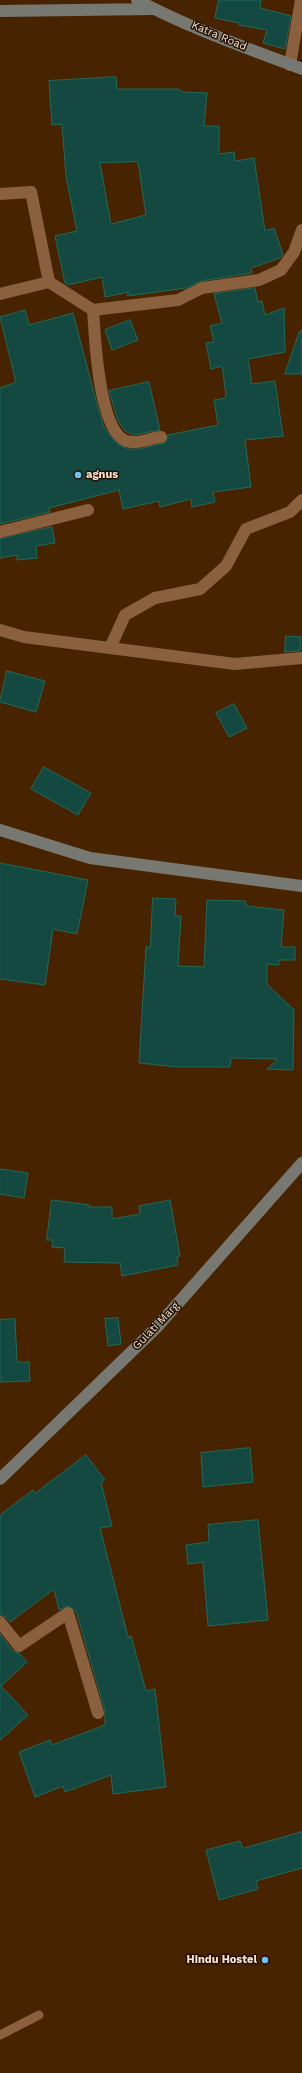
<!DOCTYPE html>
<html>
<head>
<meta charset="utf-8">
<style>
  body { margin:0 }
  canvas { display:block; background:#482300 }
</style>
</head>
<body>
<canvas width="302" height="2073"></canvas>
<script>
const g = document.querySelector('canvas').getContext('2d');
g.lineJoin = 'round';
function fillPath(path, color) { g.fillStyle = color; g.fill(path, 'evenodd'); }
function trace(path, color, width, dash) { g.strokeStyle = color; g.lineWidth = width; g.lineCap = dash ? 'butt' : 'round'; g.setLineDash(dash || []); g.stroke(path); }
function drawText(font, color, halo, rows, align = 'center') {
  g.font = font + ' "Work Sans",sans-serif'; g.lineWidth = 3; g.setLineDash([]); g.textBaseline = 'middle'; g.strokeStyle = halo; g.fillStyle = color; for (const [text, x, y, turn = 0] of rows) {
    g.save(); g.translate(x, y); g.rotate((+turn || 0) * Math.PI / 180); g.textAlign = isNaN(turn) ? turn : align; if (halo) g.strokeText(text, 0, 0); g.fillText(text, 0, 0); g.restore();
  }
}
const building = new Path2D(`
  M219 0H261L260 8 291 16 285 49 263 43 267 30 239 25V23L215 18Z
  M116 77 117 89H178L183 92 207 93 204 126H219V154L234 152 235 161 254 158 265 231 274 228 283 255 280 258 251 268 252 273 201 281 186 288 127 296 129 292 105 297 102 277 68 285 65 283 55 236 77 231 66 176 62 124 52 125 49 81ZM138 162 146 215 111 224 100 163Z
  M255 288 258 302 262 301 265 315 284 308 285 352 248 359 252 384 275 381 283 436 245 440 251 487 213 492 215 502 192 507 191 499 160 507 159 501 123 509 119 490 49 508 50 512 0 524V388L16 382 0 317 25 310 29 325 73 313 98 408 104 427 117 444 128 449H139L165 443 168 435 218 425 214 400 225 398 226 395 222 366 211 369 206 343 214 342 210 326 222 323 214 294Z
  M130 320 138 340 112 350 105 330Z
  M300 331H302V374H285Z
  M149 382 160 430 133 435 125 431 118 421 109 391Z
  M52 527 55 543 36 546 37 558 17 560V555L0 558V539Z
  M286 636 301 637 300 651 285 652Z
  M7 671 45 681 36 712 0 702Z
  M234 704 247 728 229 737 216 713Z
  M44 767 91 793 78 815 31 789Z
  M0 863 88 880 77 934 53 929 45 985 0 979Z
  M153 898 176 899 175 916H181L178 966 204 967 207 900 246 901V906L284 910 281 947H295V960H279V965L267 964V984L294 1010 293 1070 267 1069 278 1059 231 1058 230 1067H176L139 1063 146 947H150Z
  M0 1169 28 1173 24 1198 0 1194Z
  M52 1200 89 1205V1207H112V1219L140 1214 139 1206 170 1200 180 1256 177 1257 178 1265 122 1276 120 1263 64 1262 65 1248 52 1247 53 1240H47Z
  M118 1318 121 1344 108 1346 105 1319Z
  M15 1319 17 1362H29L30 1381 0 1382V1320Z
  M250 1448 253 1482 203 1487 201 1453Z
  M86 1455 105 1480 101 1483 112 1526 100 1528 128 1637 131 1636 146 1691 155 1689 166 1787 113 1794 111 1775 65 1792 63 1786 35 1797 19 1752 50 1740 52 1745 105 1725V1711L76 1611 67 1606 59 1610 54 1589 10 1622 6 1617 0 1615V1515L33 1490 35 1493Z
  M258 1520 268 1620 208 1626 203 1562 188 1564 186 1545 209 1542 208 1525Z
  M0 1634 13 1651 19 1653 27 1662 1 1686 28 1715 0 1740Z
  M302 1832V1868L256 1881 258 1889 219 1900 206 1850 240 1841 243 1848Z`);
const lane = new Path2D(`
  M0 2035 39 2015`);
const street = new Path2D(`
  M290 65 301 0
  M0 194 31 192 49 282 0 294
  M49 282 93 310 178 300 202 288 259 280 281 270 294 252 302 230
  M93 310C95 335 98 440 131 442 140 443 152 438 161 437
  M0 532 88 510
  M0 630 24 637 235 664 302 658
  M110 648 125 615 155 598 200 589 226 566 246 529 290 512 302 500
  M0 1622 19 1646 68 1613 98 1713`);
const secondary = new Path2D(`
  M137 0C189 28 247 48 302 69
  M0 11 153 9
  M0 830 90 858 302 886
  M0 1479 157 1327 302 1163`);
const markers = [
  [78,475,4,"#72c1f5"],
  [265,1960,4,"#72c1f5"]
];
const streetNames = [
  ["Katra Road",219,36,23],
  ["Gulati Marg",156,1326,-46]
];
const poiNames = [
  ["agnus",86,475],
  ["Hindu Hostel",257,1960,"right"]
];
fillPath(building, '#134940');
trace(building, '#22695c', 1);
trace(lane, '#8a603e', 9);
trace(street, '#8a603e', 12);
trace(secondary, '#787873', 12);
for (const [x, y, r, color] of markers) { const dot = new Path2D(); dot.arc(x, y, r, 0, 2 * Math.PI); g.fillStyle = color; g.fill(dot); trace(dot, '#221205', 1.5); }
drawText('11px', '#fae1cf', '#221205', streetNames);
drawText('bold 11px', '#fae1cf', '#221205', poiNames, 'left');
</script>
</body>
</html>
